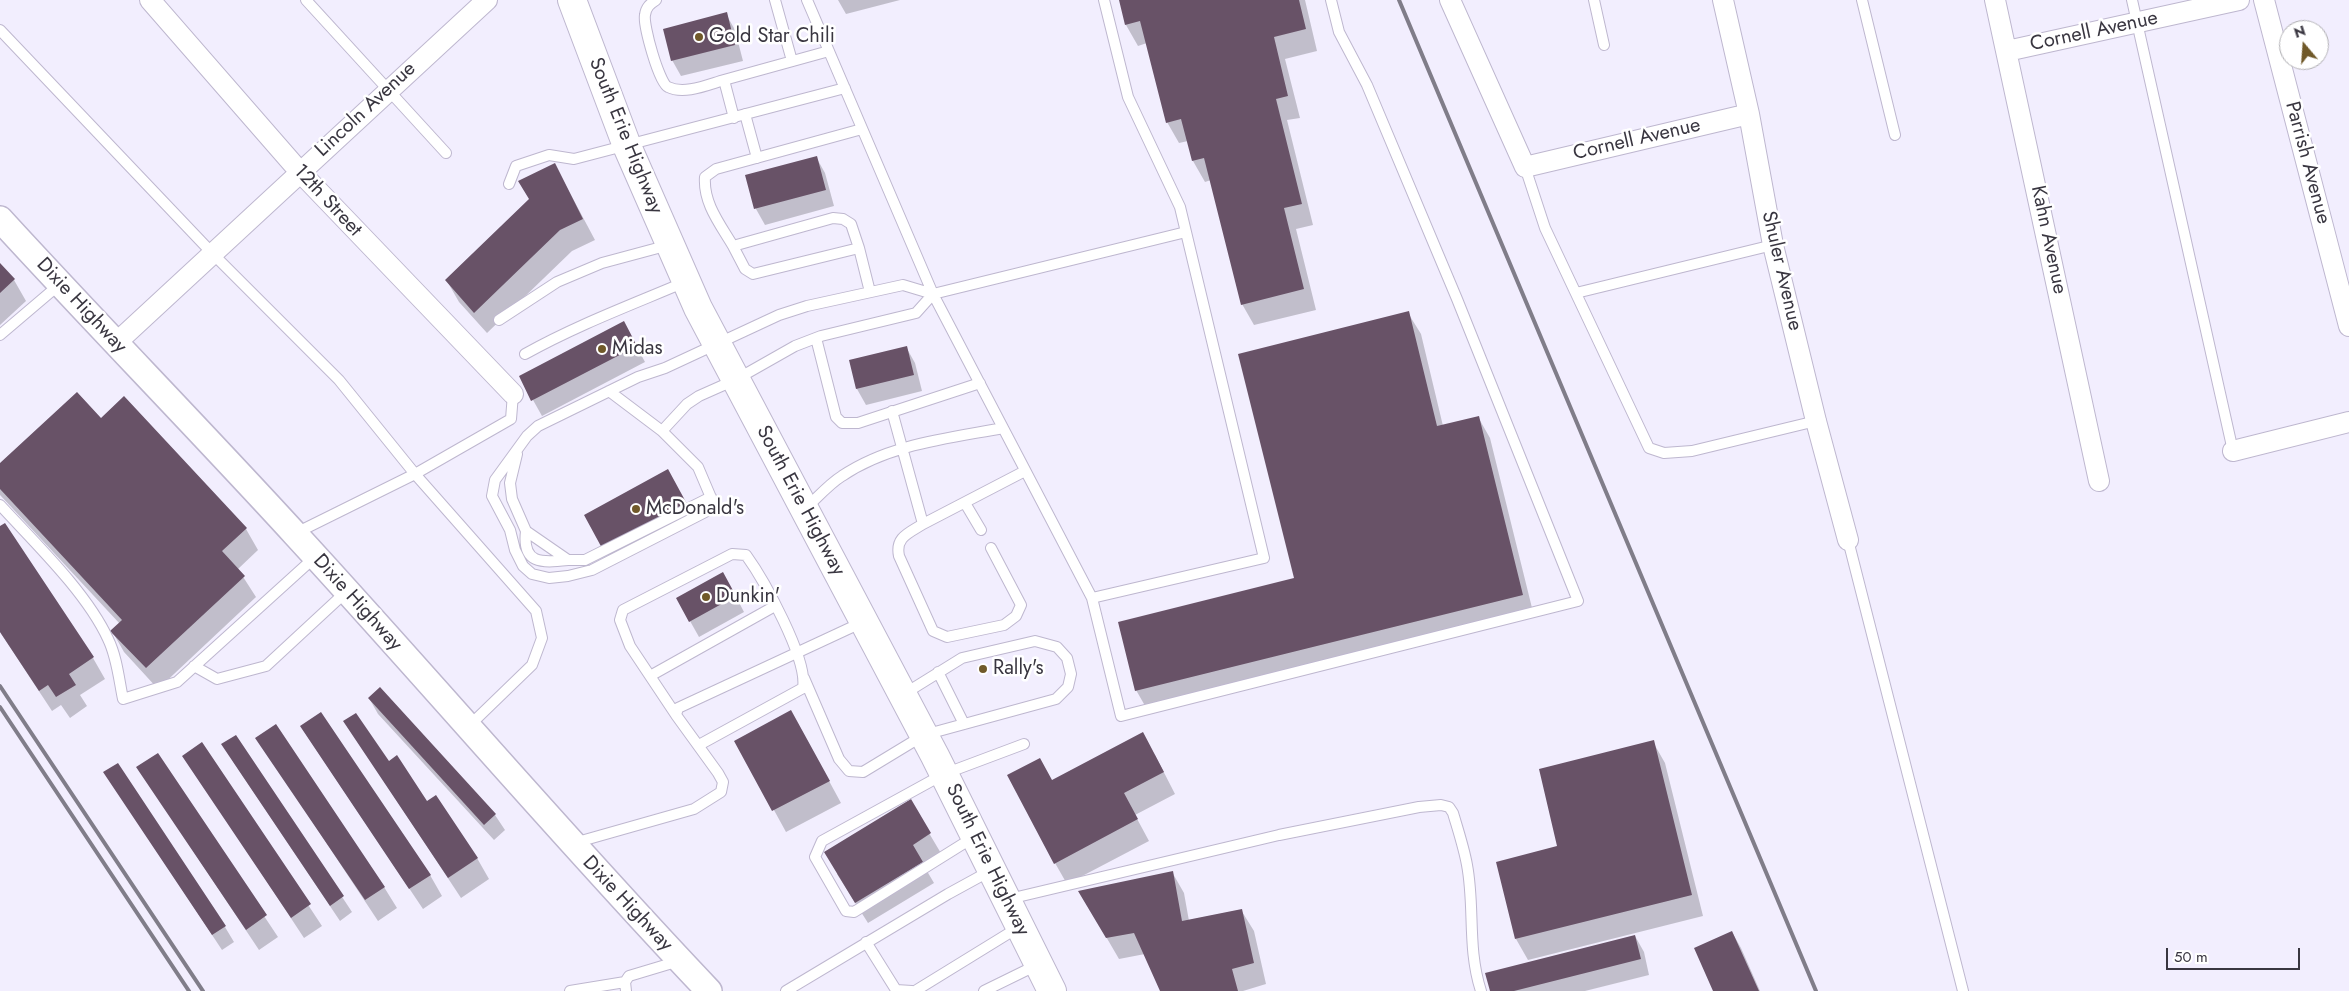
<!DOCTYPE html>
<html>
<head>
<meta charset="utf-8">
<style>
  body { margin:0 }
  #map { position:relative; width:2349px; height:991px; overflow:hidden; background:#f2eefe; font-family:Jost,sans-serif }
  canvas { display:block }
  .north { position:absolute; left:2279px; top:20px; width:50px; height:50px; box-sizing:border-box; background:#fff; border:1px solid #b0afb3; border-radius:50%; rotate:342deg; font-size:14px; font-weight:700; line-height:20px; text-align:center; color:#393640 }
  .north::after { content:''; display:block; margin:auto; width:18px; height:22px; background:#705929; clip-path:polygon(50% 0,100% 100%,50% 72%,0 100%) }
  .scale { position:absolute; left:2166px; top:948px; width:134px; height:22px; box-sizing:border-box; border:2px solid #393640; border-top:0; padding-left:6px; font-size:15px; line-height:18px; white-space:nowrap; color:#393640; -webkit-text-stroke:4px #fff; paint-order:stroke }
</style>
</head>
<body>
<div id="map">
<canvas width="2349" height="991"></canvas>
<div class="north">N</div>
<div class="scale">50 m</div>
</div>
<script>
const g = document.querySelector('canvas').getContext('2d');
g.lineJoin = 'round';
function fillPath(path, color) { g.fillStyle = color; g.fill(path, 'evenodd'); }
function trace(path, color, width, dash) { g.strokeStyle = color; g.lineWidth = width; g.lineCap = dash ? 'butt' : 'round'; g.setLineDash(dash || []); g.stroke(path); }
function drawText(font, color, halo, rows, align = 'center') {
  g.font = font + ' Jost,sans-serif'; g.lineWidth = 5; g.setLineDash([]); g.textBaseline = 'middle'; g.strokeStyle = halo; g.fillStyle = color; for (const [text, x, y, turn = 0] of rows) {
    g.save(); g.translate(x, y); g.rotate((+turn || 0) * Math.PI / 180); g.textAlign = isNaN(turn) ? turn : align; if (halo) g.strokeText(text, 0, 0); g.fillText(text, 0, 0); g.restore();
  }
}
const shadow = new Path2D(`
  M838 0H900L846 14Z
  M1120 0H1305L1317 51 1285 59 1300 118 1287 120 1313 225 1296 229 1316 310 1254 325 1242 304 1211 180 1205 182 1193 161 1188 141 1179 143 1167 122 1147 43 1138 46 1126 25Z
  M726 14 735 30 743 61 681 76 672 60Z
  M816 157 825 173 834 206 765 225 756 209 747 176Z
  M555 165 595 240 572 251 487 333 459 302 447 281 530 200Z
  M0 264 14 280 26 301 0 325Z
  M1408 313 1421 334 1443 426 1478 417 1490 438 1534 616 1148 711 1136 690 1295 579Z
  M624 323 645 362 542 416 533 400Z
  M906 347 915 363 922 391 866 405 857 389 850 361Z
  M124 398 246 529 258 550 238 569 256 597 158 689 124 652 112 631 120 624 0 495V465L101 419Z
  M677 487 695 520 614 565 604 549Z
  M0 528 93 658 105 679 80 695 87 706 70 718 61 705 52 711 0 632Z
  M732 589 744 612 699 637 690 621Z
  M379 689 495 815 505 830 494 840 378 714 369 698Z
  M345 722 427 802 477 858 489 879 461 898Z
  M301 727 430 875 442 896 423 909Z
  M803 733 841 803 786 832 736 741Z
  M236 736 352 912 340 921 232 760Z
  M257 738 384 887 397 908 378 921Z
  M1653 742 1665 763 1703 916 1528 960 1516 939 1559 847Z
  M202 744 322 926 304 938 184 756Z
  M157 755 278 937 259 950 138 768Z
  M1155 755 1175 794 1135 815 1149 841 1067 884 1055 863 1052 781Z
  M105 773 225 927 234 942 222 950Z
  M910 801 942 855 924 866 934 883 868 923 837 874Z
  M1172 872 1184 893 1189 921 1241 910 1254 931 1266 984 1243 991H1162L1145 954 1119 959 1080 892Z
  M1732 932 1741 948 1760 991H1714Z
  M1635 936 1644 952 1649 975 1585 991H1491Z`);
const building = new Path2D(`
  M1119 0H1299L1306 29 1274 37 1288 96 1276 99 1302 204 1284 208 1304 289 1241 305 1204 158 1192 161 1181 119 1166 123 1140 21 1125 25Z
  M727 12 735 45 671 61 663 29Z
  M817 156 826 190 754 209 745 175Z
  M555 163 583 219 560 230 474 313 445 280 529 199 518 181Z
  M0 263 15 279 0 293Z
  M1409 311 1437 426 1479 416 1523 595 1135 691 1118 622 1294 578 1238 354Z
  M624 321 637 346 531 401 519 376Z
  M907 346 914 375 856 389 849 360Z
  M77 392 101 418 124 396 247 528 222 551 245 576 146 668 110 631 122 620 0 489V463Z
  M668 469 687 504 603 550 584 515Z
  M5 523 94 657 69 674 76 685 56 697 48 685 39 691 0 632V526Z
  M723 572 736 596 689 622 676 598Z
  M380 687 496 814 484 825 368 698Z
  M791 710 830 781 772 811 734 741Z
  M321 712 431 875 409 889 300 726Z
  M356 713 389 761 397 755 427 801 436 795 478 858 448 878 343 721Z
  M276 724 385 887 365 900 255 738Z
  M1143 732 1164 772 1124 793 1138 819 1054 864 1007 775 1040 758 1052 780Z
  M236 735 344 896 330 906 221 744Z
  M1654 740 1692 895 1515 939 1496 862 1557 846 1539 769Z
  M202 742 311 904 291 918 182 756Z
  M158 753 267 915 246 930 136 767Z
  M118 763 226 926 212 935 103 772Z
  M911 799 931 833 913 845 923 862 855 903 824 852Z
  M1173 871 1182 921 1242 909 1254 963 1232 969 1238 991H1160L1134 933 1106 938 1078 891Z
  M1732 931 1759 991H1713L1694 948Z
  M1635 935 1641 959 1514 991H1490L1485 973Z`);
const service = new Path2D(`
  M306 0 446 153
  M656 0C650 4 646 7 645 15 643 25 659 83 668 87 684 95 707 85 724 80
  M775 0 792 61
  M807 0 933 294 1092 598 1121 716 1578 601 1457 299 1367 85 1339 32 1331 0
  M1594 0 1604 45
  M1862 0 1895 135
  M2132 0 2233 451
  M0 30 213 254 339 380 415 474 536 611 542 638 532 665 469 726
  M745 114 757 158
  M734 118 724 80 829 51
  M1525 167 1545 228 1649 448 1664 453 1692 451 1816 421
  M509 184 516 166 549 155 574 159 845 88
  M733 246C720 224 703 203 705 177L716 169 862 129
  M859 248 851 224 843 219 833 218 733 246 745 269 753 274 859 248 870 292
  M1576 293 1773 245
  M499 320 557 282 602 263 669 245
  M0 335 60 284
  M816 338 836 417 842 423H858L980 383
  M525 354C577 325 631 305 685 282
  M609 391 662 431 698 467 715 507 592 570 568 576 549 578 532 574 523 566 515 550 510 530 492 496 495 480 527 436 538 426 638 377 665 368 779 315 807 306 903 285 933 294 1186 232
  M892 411 923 524C909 533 895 537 899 556L933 631 947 637 1004 625 1016 616 1021 605 991 548
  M662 431 687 404 699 396 735 380 795 346 821 336 916 313 933 294
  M517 454 510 483 512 499 526 531 568 560H585L711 497
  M965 503 981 530
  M0 505C35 543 87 593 108 639 117 657 119 680 123 699L177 682 315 557
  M805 509C817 498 829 484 842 476 889 444 950 438 1003 428
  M923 524 1025 471
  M526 531C522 564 541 563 568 560
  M296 533 415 474 511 419 513 394
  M1848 540 1963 991
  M1092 598 1264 558 1180 207 1128 97 1104 0
  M194 666 217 679 266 666 347 591
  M938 672 964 724
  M650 676 775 606
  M804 678 839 759 849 771 863 772 924 735 1056 699 1068 687 1071 674 1067 658 1057 647 1035 641 962 658 904 694
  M676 715 630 646 620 620 623 610 732 554 746 555C764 580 808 659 803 688L699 745
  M974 837 854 912 846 911 815 857 822 841 944 774 1024 744
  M574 843 694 809 721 792 723 782 718 773 676 715 678 708 863 622
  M1009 899 1279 835 1419 807 1441 805 1449 807 1453 813C1458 830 1464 848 1467 865 1475 907 1467 948 1481 991
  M866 942 896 990 912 991
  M570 991 625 982
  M626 991 625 982 629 976 679 961
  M786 991 948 894 990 871
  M915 991 1019 927
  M984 991 1037 965`);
const minor = new Path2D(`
  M150 0 300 172 513 394
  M1450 0 1525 167 1749 114
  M1723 0 1749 114 1773 245 1816 421 1848 540
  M1995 0 2099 481
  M2264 0 2349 326
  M2007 51 2239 0
  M115 344 487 0
  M2233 451 2349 422`);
const tertiary = new Path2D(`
  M0 219C97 325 198 428 295 534 434 685 567 842 709 991`);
const primary = new Path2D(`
  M572 0 627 146 698 308 935 756 1052 991`);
const rail = new Path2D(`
  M1399 0 1816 991
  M0 686 203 991
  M0 707 189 991`);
const markers = [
  [699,37,5,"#705929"],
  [602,349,5,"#705929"],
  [636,509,5,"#705929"],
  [706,597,5,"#705929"],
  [983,669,5,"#705929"]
];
const streetNames = [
  ["Cornell Avenue",2094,32,-12],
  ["Lincoln Avenue",366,110,-43],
  ["South Erie Highway",625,136,68],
  ["Cornell Avenue",1637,140,-13],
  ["Parrish Avenue",2307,163,75],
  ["12th Street",327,201,47],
  ["Kahn Avenue",2048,240,78],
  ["Shuler Avenue",1781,271,77],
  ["Dixie Highway",81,306,47],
  ["South Erie Highway",800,501,62],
  ["Dixie Highway",357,603,48],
  ["South Erie Highway",987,860,64],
  ["Dixie Highway",627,904,47]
];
const poiNames = [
  ["Gold Star Chili",709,37],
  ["Midas",612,349],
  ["McDonald's",646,509],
  ["Dunkin'",716,597],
  ["Rally's",993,669]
];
fillPath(shadow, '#0003');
fillPath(building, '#685267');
trace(service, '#beb7cf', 12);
trace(minor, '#beb7cf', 22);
trace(tertiary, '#beb7cf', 28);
trace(primary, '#beb7cf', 30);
trace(service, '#fff', 10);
trace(minor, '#fff', 20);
trace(tertiary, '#fff', 25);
trace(primary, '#fff', 28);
trace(rail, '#807d89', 4);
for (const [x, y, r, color] of markers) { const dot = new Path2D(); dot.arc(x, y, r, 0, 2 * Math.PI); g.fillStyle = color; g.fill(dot); trace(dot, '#fff', 2); }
drawText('20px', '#393640', '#fff', streetNames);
drawText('20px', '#393640', '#fff', poiNames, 'left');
</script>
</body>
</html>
